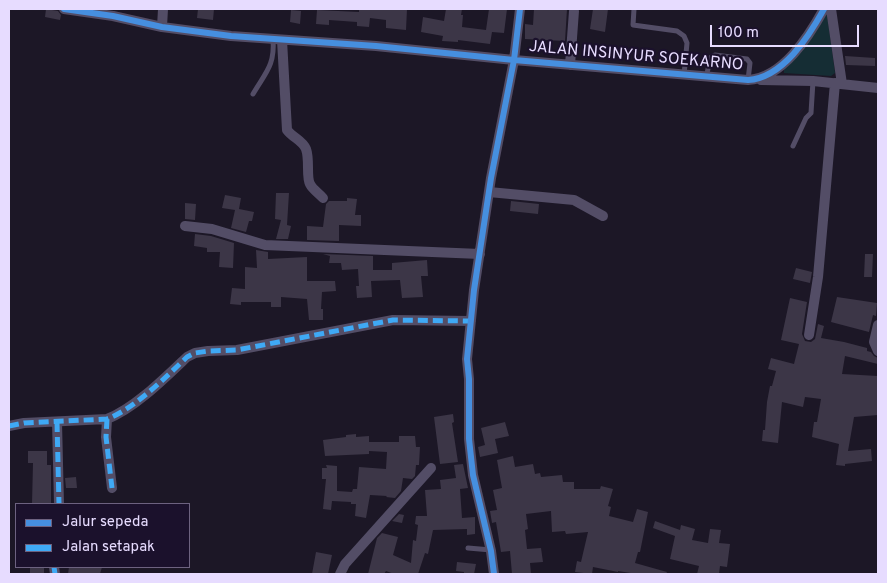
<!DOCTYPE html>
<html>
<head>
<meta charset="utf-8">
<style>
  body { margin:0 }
  #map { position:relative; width:887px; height:583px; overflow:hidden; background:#1c1726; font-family:Overpass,sans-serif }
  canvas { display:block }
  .frame { position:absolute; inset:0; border:10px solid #e7dcff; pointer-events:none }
  .legend { position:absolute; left:15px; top:503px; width:175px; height:65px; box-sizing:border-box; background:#1b112c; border:1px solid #6d6280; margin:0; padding:6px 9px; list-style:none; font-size:15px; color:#e7dcff }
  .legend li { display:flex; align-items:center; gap:10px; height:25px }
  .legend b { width:25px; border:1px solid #6d6280 }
  .scale { position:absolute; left:710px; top:25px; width:149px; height:22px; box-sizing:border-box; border:2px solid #e7dcff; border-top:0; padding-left:6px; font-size:15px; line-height:18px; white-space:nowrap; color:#e7dcff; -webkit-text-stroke:4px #1b112c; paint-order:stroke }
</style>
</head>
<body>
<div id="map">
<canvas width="887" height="583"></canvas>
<div class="frame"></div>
<ul class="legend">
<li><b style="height:6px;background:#468fdf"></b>Jalur sepeda</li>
<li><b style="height:6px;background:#3fa9f5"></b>Jalan setapak</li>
</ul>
<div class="scale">100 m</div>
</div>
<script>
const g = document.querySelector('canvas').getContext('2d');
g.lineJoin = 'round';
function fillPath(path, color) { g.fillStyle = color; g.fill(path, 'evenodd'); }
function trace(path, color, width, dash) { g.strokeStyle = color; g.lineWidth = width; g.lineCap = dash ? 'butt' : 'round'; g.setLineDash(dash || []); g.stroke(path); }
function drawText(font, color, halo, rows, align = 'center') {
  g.font = font + ' Overpass,sans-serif'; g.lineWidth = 4.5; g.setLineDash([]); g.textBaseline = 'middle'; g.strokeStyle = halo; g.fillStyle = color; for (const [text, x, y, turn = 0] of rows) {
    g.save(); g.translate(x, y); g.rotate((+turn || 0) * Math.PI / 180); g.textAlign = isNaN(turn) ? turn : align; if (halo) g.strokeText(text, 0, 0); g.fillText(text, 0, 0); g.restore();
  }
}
const green = new Path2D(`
  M827 14 835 73 831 76 784 73V70L797 56Z`);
const building = new Path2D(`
  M46 9 58 11 61 15 60 20 45 17Z
  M198 9H214L213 20 197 18Z
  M359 9H407L406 30 386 28V20L370 18 369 27 357 26V22L329 20V25L316 24 317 10 359 12Z
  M446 9H462L461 15H463L462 27 486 30 489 9H507L504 33 492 32 490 44 458 40V42L442 41 443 36 421 32 423 17 444 21Z
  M534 9H567L565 41 525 39V24L533 25Z
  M593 9H608L605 32 590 29Z
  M291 10 301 11 300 24 290 22Z
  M845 56 875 58V66L846 65Z
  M276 193H289L287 225 291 226 288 239H276L281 220 275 219Z
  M225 195 241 198 239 209 254 212 252 221H249L246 232 231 228 235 210 222 208Z
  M347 198 357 199 355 215H361V226L339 225V241L307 240V226L323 227 326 204 329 201H347Z
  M511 201 539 204 538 214 510 211Z
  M185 203 196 204 195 220 185 219Z
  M195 234 211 236 234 243 233 268 219 267 220 252H207V248L194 246Z
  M256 250 268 252V259L307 257V281H335L336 291 322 292 321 309H323V320H309L307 299 281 297V307H271V302H241V305L230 304 232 288 245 289V267L257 268Z
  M323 254 373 256V270H392V263L427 260 428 276H421L423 297 402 298 400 280 371 281 372 297 357 298 356 286H359L358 269 342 270 341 263H329L330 256Z
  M865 254H873L872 277H864Z
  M796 268 812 272 810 283 793 279Z
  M837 297 877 303 876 316 873 315 869 332 831 322Z
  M790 298 807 302 802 334 805 341 811 342 815 339 818 324 824 326 821 338 844 342 867 348V351L871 352 874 356 878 358V364L845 356 842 374 878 376V415L854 417 848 451 871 449 872 461 845 464V466L836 465 839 444 812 437 814 422H817L821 399 805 397 803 407 782 402 778 443 762 441 763 430H765L767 402 770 386H772L776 371 768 369 771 358 794 364 799 344 781 340Z
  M453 414 454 422 452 423 458 462 440 464 434 417Z
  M505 422 509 436 495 439 498 453 480 457 478 447 485 445 481 428Z
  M356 434V437L369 436V442H399V436H415L416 447H420L419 465H416L415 476 412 479 403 478 401 491 395 498 386 497 387 496 370 495 366 518 355 516 356 504H351V502L332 501 331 510 323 509 326 479H322V468H327L326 465 337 466V491L352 492 353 489H357L359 467 386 469 387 452 369 451V454L325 456 323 440 346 437V435Z
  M28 451H47V465H51V504H32L33 463H28Z
  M513 456 515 467 533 464 535 474 540 473 541 477 562 475 563 482H574V489H600L601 486 613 489 608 506 611 507 609 516 633 522 637 509 648 512 640 552H638L635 563 667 572 666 574H637L618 571V572L593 567 592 574 575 572 577 561 581 562 588 532 566 534 565 531 552 532 551 511 526 514 528 529 525 530 527 549 541 548 543 562 530 563 531 574H512L510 551 501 552 496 522 492 523 490 511 497 510 493 490 502 488 497 460Z
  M463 464 468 488 460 489 462 518 475 517V534L467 535V529L433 530 428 554 425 553 418 574H394L386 571 384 574H368L377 538 382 533 398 537 393 555 411 563 413 540 416 541 418 525 415 524 416 516H427L425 490 441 489 440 480 456 478 454 465Z
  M76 477 77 488H66L65 478Z
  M399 514 404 515 402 523 392 521Z
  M655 521 680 530 681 525 695 529 692 540 708 543 710 529 721 530 719 543 730 544 727 567 720 566 719 574H697L699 566 670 559 675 536 653 528Z
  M316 552 332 555 328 574H312Z
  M457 562 476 564 474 574H464V572L456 571Z
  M30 567H44V574H30Z
  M69 567H102L100 574H68Z`);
const lane = new Path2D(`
  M634 9 633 25 677 31 684 36 687 43 684 75
  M706 77 711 57 715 55 747 59 750 63 748 80
  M253 94C266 72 275 65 273 39
  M793 146 806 118 811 113 813 81
  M468 548 491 550`);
const street = new Path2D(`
  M64 9 113 16 162 27 231 36 376 46 514 60 748 80C783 78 809 36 824 9
  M831 9 842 84
  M162 27 163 9
  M282 40 287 130C293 138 302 140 306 149 310 160 306 177 310 184 313 190 319 193 323 198
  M570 65 574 11
  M761 80 813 81 878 88
  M489 192 574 200 603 216
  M185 226 212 229 265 245 480 254
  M878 325 874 342 878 351
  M809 335 818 277 835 83
  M107 419 106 437 112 488
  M57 422 59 504
  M9 426 24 423 107 419C134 409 166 377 187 357L195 353 208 351 237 350 393 320 471 321
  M54 567 55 574
  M340 574 345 564 431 468
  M494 574 491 551 473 475 469 439V379L467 359 474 290 491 178 514 60 520 9`);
const quiet = new Path2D(`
  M107 419 106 437 112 488
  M57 422 59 504
  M9 426 24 423 107 419C134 409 166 377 187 357L195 353 208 351 237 350 393 320 471 321
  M54 567 55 574`);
const cycleway = new Path2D(`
  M64 9 113 16 162 27 231 36 376 46 514 60 748 80C783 78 809 36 824 9
  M494 574 491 551 473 475 469 439V379L467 359 474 290 491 178 514 60 520 9`);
const streetNames = [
  ["JALAN INSINYUR SOEKARNO",636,57,5]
];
fillPath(green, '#152d34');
fillPath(building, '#3c3647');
trace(lane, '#534d66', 5);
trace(street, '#534d66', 10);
trace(quiet, '#3fa9f5', 5, [10, 5]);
trace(cycleway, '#468fdf', 6);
drawText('16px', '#e7dcff', '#1b112c', streetNames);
</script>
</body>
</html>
